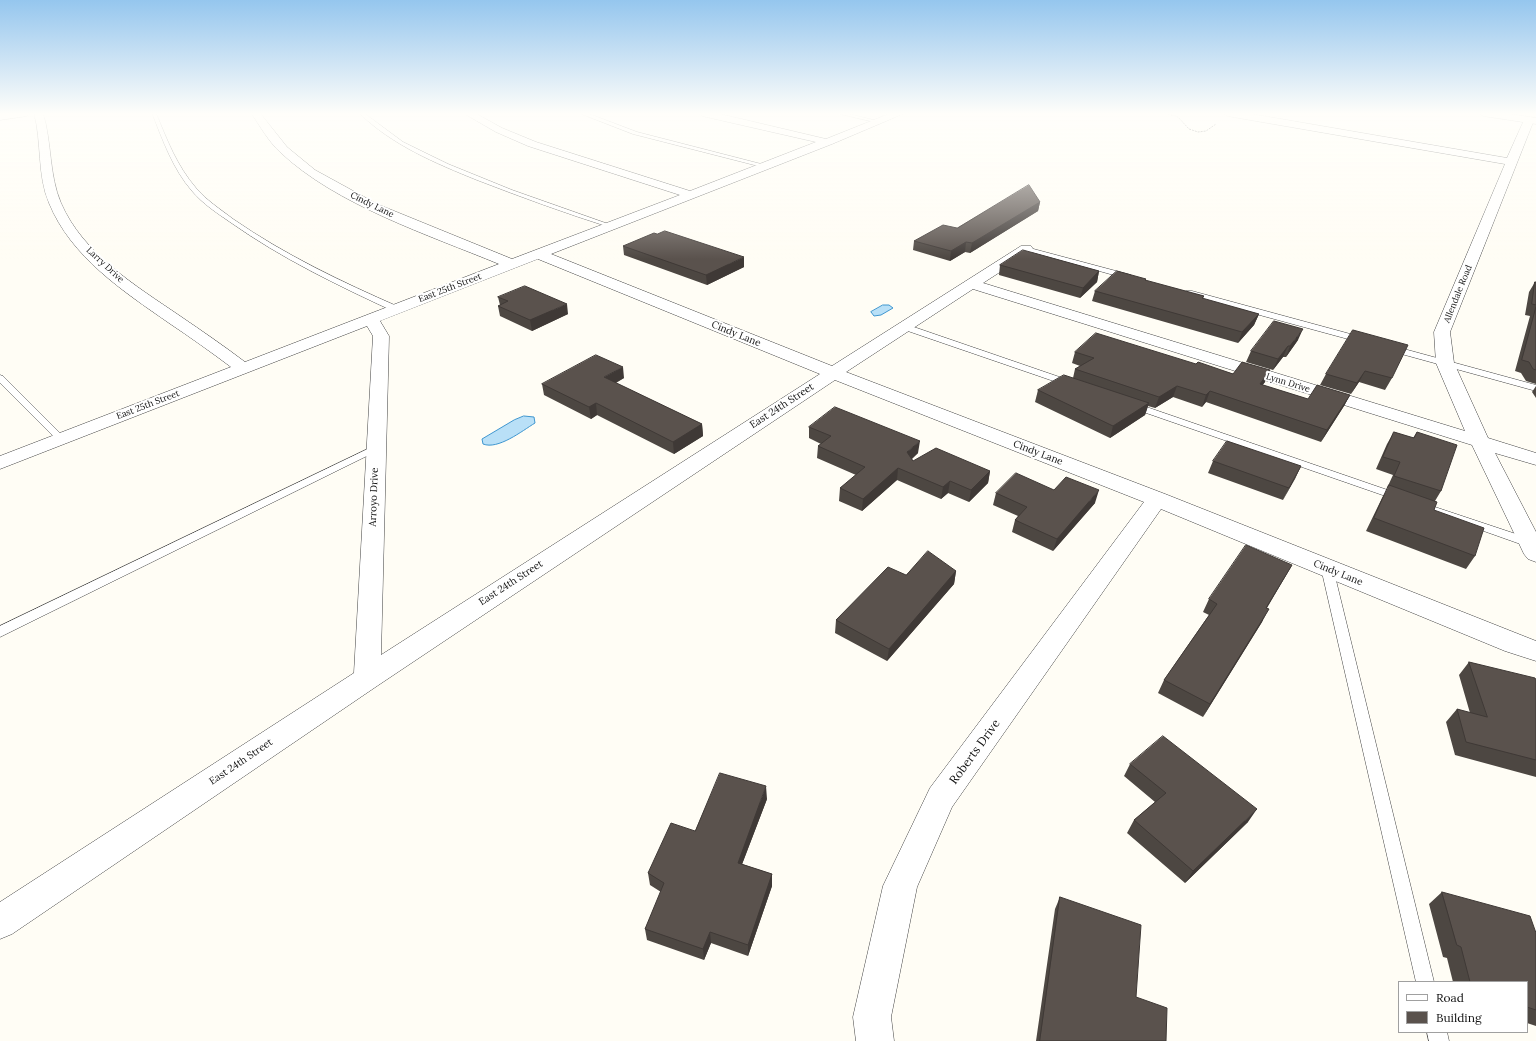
<!DOCTYPE html>
<html>
<head>
<meta charset="utf-8">
<style>
  body { margin:0 }
  #map { position:relative; width:1536px; height:1041px; overflow:hidden; background:#fffdf5; font-family:Lora,serif }
  canvas { display:block }
  .legend { position:absolute; left:1398px; top:981px; width:130px; height:52px; box-sizing:border-box; background:#fff; border:1px solid #a0a0a0; margin:0; padding:5px 7px; list-style:none; font-size:12px; color:#111 }
  .legend li { display:flex; align-items:center; gap:8px; height:20px }
  .legend b { width:20px; border:1px solid #a0a0a0 }
</style>
</head>
<body>
<div id="map">
<canvas width="1536" height="1041"></canvas>
<ul class="legend">
<li><b style="height:5px;background:#fff"></b>Road</li>
<li><b style="height:11px;background:#5a524d"></b>Building</li>
</ul>
</div>
<script>
const g = document.querySelector('canvas').getContext('2d');
g.lineJoin = 'round';
function fillPath(path, color) { g.fillStyle = color; g.fill(path, 'evenodd'); }
function trace(path, color, width, dash) { g.strokeStyle = color; g.lineWidth = width; g.lineCap = dash ? 'butt' : 'round'; g.setLineDash(dash || []); g.stroke(path); }
function drawText(font, color, halo, rows, align = 'center') {
  g.font = font + ' Lora,serif'; g.lineWidth = 4; g.setLineDash([]); g.textBaseline = 'middle'; g.strokeStyle = halo; g.fillStyle = color; for (const [text, x, y, turn = 0] of rows) {
    g.save(); g.translate(x, y); g.rotate((+turn || 0) * Math.PI / 180); g.textAlign = isNaN(turn) ? turn : align; if (halo) g.strokeText(text, 0, 0); g.fillText(text, 0, 0); g.restore();
  }
}
const water = new Path2D(`
  M883 305H889L893 308 881 315 874 316 871 312Z
  M524 416 534 417 535 423C522 431 498 450 483 444L482 439 514 420Z`);
const path = new Path2D(`
  M1165 113 1178 117 1189 129 1198 132 1206 131 1216 124`);
const service = new Path2D(`
  M152 113H156C167 140 177 166 196 188 206 200 220 209 233 219 285 255 342 282 399 307V311H393C337 285 281 258 230 222 217 213 203 204 192 191 173 169 163 141 152 113Z
  M359 113H364L403 142 448 164 512 190 614 226 609 227C565 213 521 197 477 180 435 163 392 145 359 113Z
  M579 113H587L637 132 769 166 766 168 633 134Z
  M836 113H846L881 122 879 123Z
  M1026 247 1131 275 1132 277 1128 279 1024 250 1023 249Z
  M1186 291H1192L1365 338 1366 340 1362 342H1359L1186 295Z
  M902 325H908L1074 382 1075 384 1074 386H1068L902 329Z
  M1387 346H1393L1536 385V391L1387 350 1386 348Z
  M0 375 3 376 66 439 64 441H58L0 383Z
  M1132 402 1402 495 1403 497 1402 499H1394L1129 407 1127 405 1129 403Z
  M376 445 379 446 381 448 379 450 0 637V626Z
  M1420 502 1534 540 1536 543 1534 546H1526L1416 507 1415 505 1416 503Z
  M1327 564 1331 565 1333 568 1434 982H1416L1321 568 1323 565Z
  M1427 1032H1447L1449 1041H1429Z`);
const minor = new Path2D(`
  M5 113H31L27 116 0 120V114Z
  M34 113H43C52 143 49 175 61 203 83 254 136 286 180 316 202 331 224 346 245 362L499 264C429 235 336 205 280 152 269 142 260 126 251 113H260L287 147 315 170 377 204 512 259 680 195 528 146 496 132 463 113H475L502 128 536 142 690 191 816 142 702 116 698 113H716L826 139 891 113H905L832 144 551 254 832 366 1021 246H1031L1033 249 1031 252 983 283 1465 431 1436 363 1434 332 1505 164 1227 116 1223 113H1246L1507 158 1524 120 1529 117 1532 118 1534 120 1450 332 1454 363 1488 438 1536 453V465L1495 453 1536 532V562L1528 559 1524 554 1472 445 973 289 846 372 1165 494 1536 641V661L1505 651 1161 509 952 807 917 887 891 1017 894 1041H856L853 1017 883 886 930 788 1144 502 835 380 377 686 12 934 0 939V902L354 673 373 336 367 326 0 469V456L231 367C211 352 190 337 169 323 123 291 71 257 49 203 37 175 42 143 34 113ZM538 259 820 374 381 655 389 336 380 321Z`);
const tertiary = new Path2D(`
  M1479 113H1505L1536 118V124L1483 116Z`);
const wall = new Path2D(`
  M1040 202 1038 211 970 253 965 252 950 261 913 250 914 241 957 228Z
  M623 246 744 267 707 285 624 255Z
  M1000 265 1099 271 1097 282 1080 298 999 275Z
  M1146 279V281L1204 296 1203 299 1259 314 1254 325 1238 343 1092 301 1095 291Z
  M1535 282H1536V384L1526 381 1521 373 1515 371 1530 316 1525 315 1529 292Z
  M498 297 568 314 532 331 500 316 498 306 500 305Z
  M1353 330 1392 378 1385 390 1359 382 1351 394 1320 385 1326 374Z
  M1298 340 1286 357H1283L1273 370 1246 362 1251 351Z
  M1075 352 1196 364 1265 382 1262 385 1308 399 1350 395 1344 406 1321 442 1206 402 1202 407 1173 397 1155 408 1148 406 1145 415 1110 438 1035 402 1038 390 1073 378 1075 369 1080 366 1072 363Z
  M624 378 616 383 702 424 703 436 674 454 597 415 591 419 544 395 542 384Z
  M1536 386V398L1532 392Z
  M809 427 918 453 912 459 913 461 990 471 988 483 969 502 948 493 941 499 897 480 862 511 839 501 840 488 856 475 817 458 818 446 821 444 809 438Z
  M1394 432 1413 438 1417 432 1441 491 1435 501 1434 510 1475 556 1466 569 1366 531 1382 498 1388 488H1387L1393 475 1376 469 1387 444Z
  M1213 461 1301 466 1283 500 1208 473Z
  M1054 490 1095 503 1053 551 1012 532 1015 520 1018 516 993 505 996 493Z
  M1292 565 1267 608 1262 622 1203 717 1158 693 1164 680 1209 615 1203 612 1209 599Z
  M956 571 954 584 887 661 835 633 836 620 906 575Z
  M1469 662 1536 680V777L1455 755 1446 722 1457 709 1470 713 1459 675Z
  M1130 764 1248 822 1185 883 1127 833 1134 820 1155 802 1124 776Z
  M767 799 742 864 772 874V886L748 956 711 943 704 960 647 940 645 929 661 892 650 885 648 873 695 831Z
  M1442 892 1536 933V1026L1527 1023V982H1453L1447 958 1443 957 1429 904Z
  M1060 897 1136 997 1166 1041H1036L1055 909Z`);
const shadedWall = new Path2D(`
  M1040 202 1038 211 970 253 972 243Z
  M966 242 965 252 950 261 951 251Z
  M744 257V267L707 285 706 275Z
  M1099 271 1097 282 1080 298 1083 288Z
  M567 304 568 314 532 331 530 320Z
  M1259 314 1254 325 1238 343 1242 332Z
  M1303 329 1298 340 1286 357 1290 346Z
  M1288 346 1283 357 1273 370 1278 359Z
  M623 367 624 378 605 388 604 377Z
  M1270 370 1265 382 1255 395 1260 384Z
  M1365 371 1359 382 1351 394 1357 383Z
  M1177 386 1173 397 1155 408 1159 397Z
  M1210 391 1206 402 1202 407 1206 395Z
  M1350 395 1344 406 1321 442 1327 430Z
  M596 403 597 415 591 419 589 407Z
  M1149 403 1145 415 1110 438 1113 426Z
  M702 424 703 436 674 454 673 442Z
  M920 441 918 453 905 464 907 452Z
  M1301 466 1295 479 1283 500 1289 488Z
  M898 468 897 480 862 511 863 499Z
  M990 471 988 483 969 502 971 490Z
  M950 481 948 493 941 499 943 487Z
  M1099 490 1095 503 1053 551 1057 539Z
  M1292 565 1285 577 1259 620 1266 608Z
  M956 571 954 584 887 661 889 649Z
  M1269 609 1262 622 1203 717 1210 704Z
  M766 786 767 799 738 875V863Z
  M1257 809 1248 822 1185 883 1193 871Z
  M772 874V886L748 956V945Z
  M710 932 711 943 704 960 703 949Z`);
const building = new Path2D(`
  M1029 185 1040 202 972 243 966 242 951 251 914 241 943 225 957 228Z
  M665 231 744 257 706 275 623 246 654 233 657 234Z
  M1023 250 1099 271 1083 288 1000 265Z
  M1117 271 1146 279 1145 280 1204 296 1202 298 1259 314 1242 332 1095 291Z
  M1535 282H1536V305L1532 304Z
  M525 286 567 304 530 320 498 306 508 301 498 297Z
  M1536 307V370L1533 369 1529 362 1522 360Z
  M1274 321 1303 329 1290 346H1288L1278 359 1251 351Z
  M1353 330 1408 345 1392 378 1365 371 1357 383 1326 374Z
  M1096 333 1196 364 1198 362 1233 374 1242 362 1270 370 1260 384 1308 399 1317 385 1350 395 1327 430 1210 391 1206 395 1177 386 1159 397 1075 369 1094 358 1075 352Z
  M596 355 623 367 604 377 702 424 673 442 596 403 589 407 542 384Z
  M1064 375 1149 403 1113 426 1038 390Z
  M835 407 920 441 907 452 913 461 936 448 990 471 971 490 950 481 943 487 898 468 863 499 840 488 865 467 818 446 831 436 809 427Z
  M1394 432 1414 438 1417 432 1457 445 1441 491 1394 476 1400 462 1383 457Z
  M1227 441 1301 466 1289 488 1213 461Z
  M1016 473 1054 490 1066 477 1099 490 1057 539 1015 520 1027 507 996 493Z
  M1389 485 1437 502 1434 510 1484 528 1475 556 1374 518Z
  M1246 545 1292 565 1266 608 1269 609 1210 704 1164 680 1217 604 1209 599Z
  M928 551 956 571 889 649 836 620 888 567 906 575Z
  M1469 662 1535 678 1536 680V760L1466 742 1457 709 1487 717Z
  M1163 736 1257 809 1193 871 1134 820 1166 793 1130 764Z
  M720 773 766 786 738 863 772 874 748 945 710 932 703 949 645 929 664 883 648 873 671 823 695 831Z
  M1442 892 1530 916 1536 933V1010L1527 1007V982H1470L1461 947 1457 945Z
  M1060 897 1141 925 1136 997 1167 1008 1166 1041H1040Z`);
const farStreetnames = [
  ["Cindy Lane",372,205,26],
  ["Larry Drive",105,265,43],
  ["East 25th Street",450,288,-21],
  ["Allendale Road",1458,294,-68],
  ["Lynn Drive",1288,383,17],
  ["East 25th Street",148,405,-21]
];
const streetNames = [
  ["Cindy Lane",736,334,22],
  ["East 24th Street",782,406,-33],
  ["Cindy Lane",1038,453,21],
  ["Arroyo Drive",374,497,-88],
  ["Cindy Lane",1338,573,22],
  ["East 24th Street",511,583,-33],
  ["East 24th Street",241,762,-34]
];
const nearStreetnames = [
  ["Roberts Drive",975,752,-54]
];
fillPath(water, '#b9e0f7');
trace(water, '#3f96cf', 1);
trace(service, '#444', 1);
trace(minor, '#444', 1);
trace(tertiary, '#444', 1);
trace(path, '#333', 1, [2, 1]);
fillPath(service, '#fff');
fillPath(minor, '#fff');
fillPath(tertiary, '#fff');
fillPath(wall, '#4d4742');
fillPath(shadedWall, '#3f3936');
fillPath(building, '#5a524d');
trace(building, '#3f3936', 1);
const sky = g.createLinearGradient(0, 0, 0, 259);
sky.addColorStop(0, '#95c6ee');
sky.addColorStop(0.44, '#fffefa');
sky.addColorStop(1, '#fffefa00');
g.fillStyle = sky;
g.fillRect(0, 0, 1536, 259);
drawText('9px', '#111', '#fff', farStreetnames);
drawText('10px', '#111', '#fff', streetNames);
drawText('12px', '#111', '#fff', nearStreetnames);
</script>
</body>
</html>
